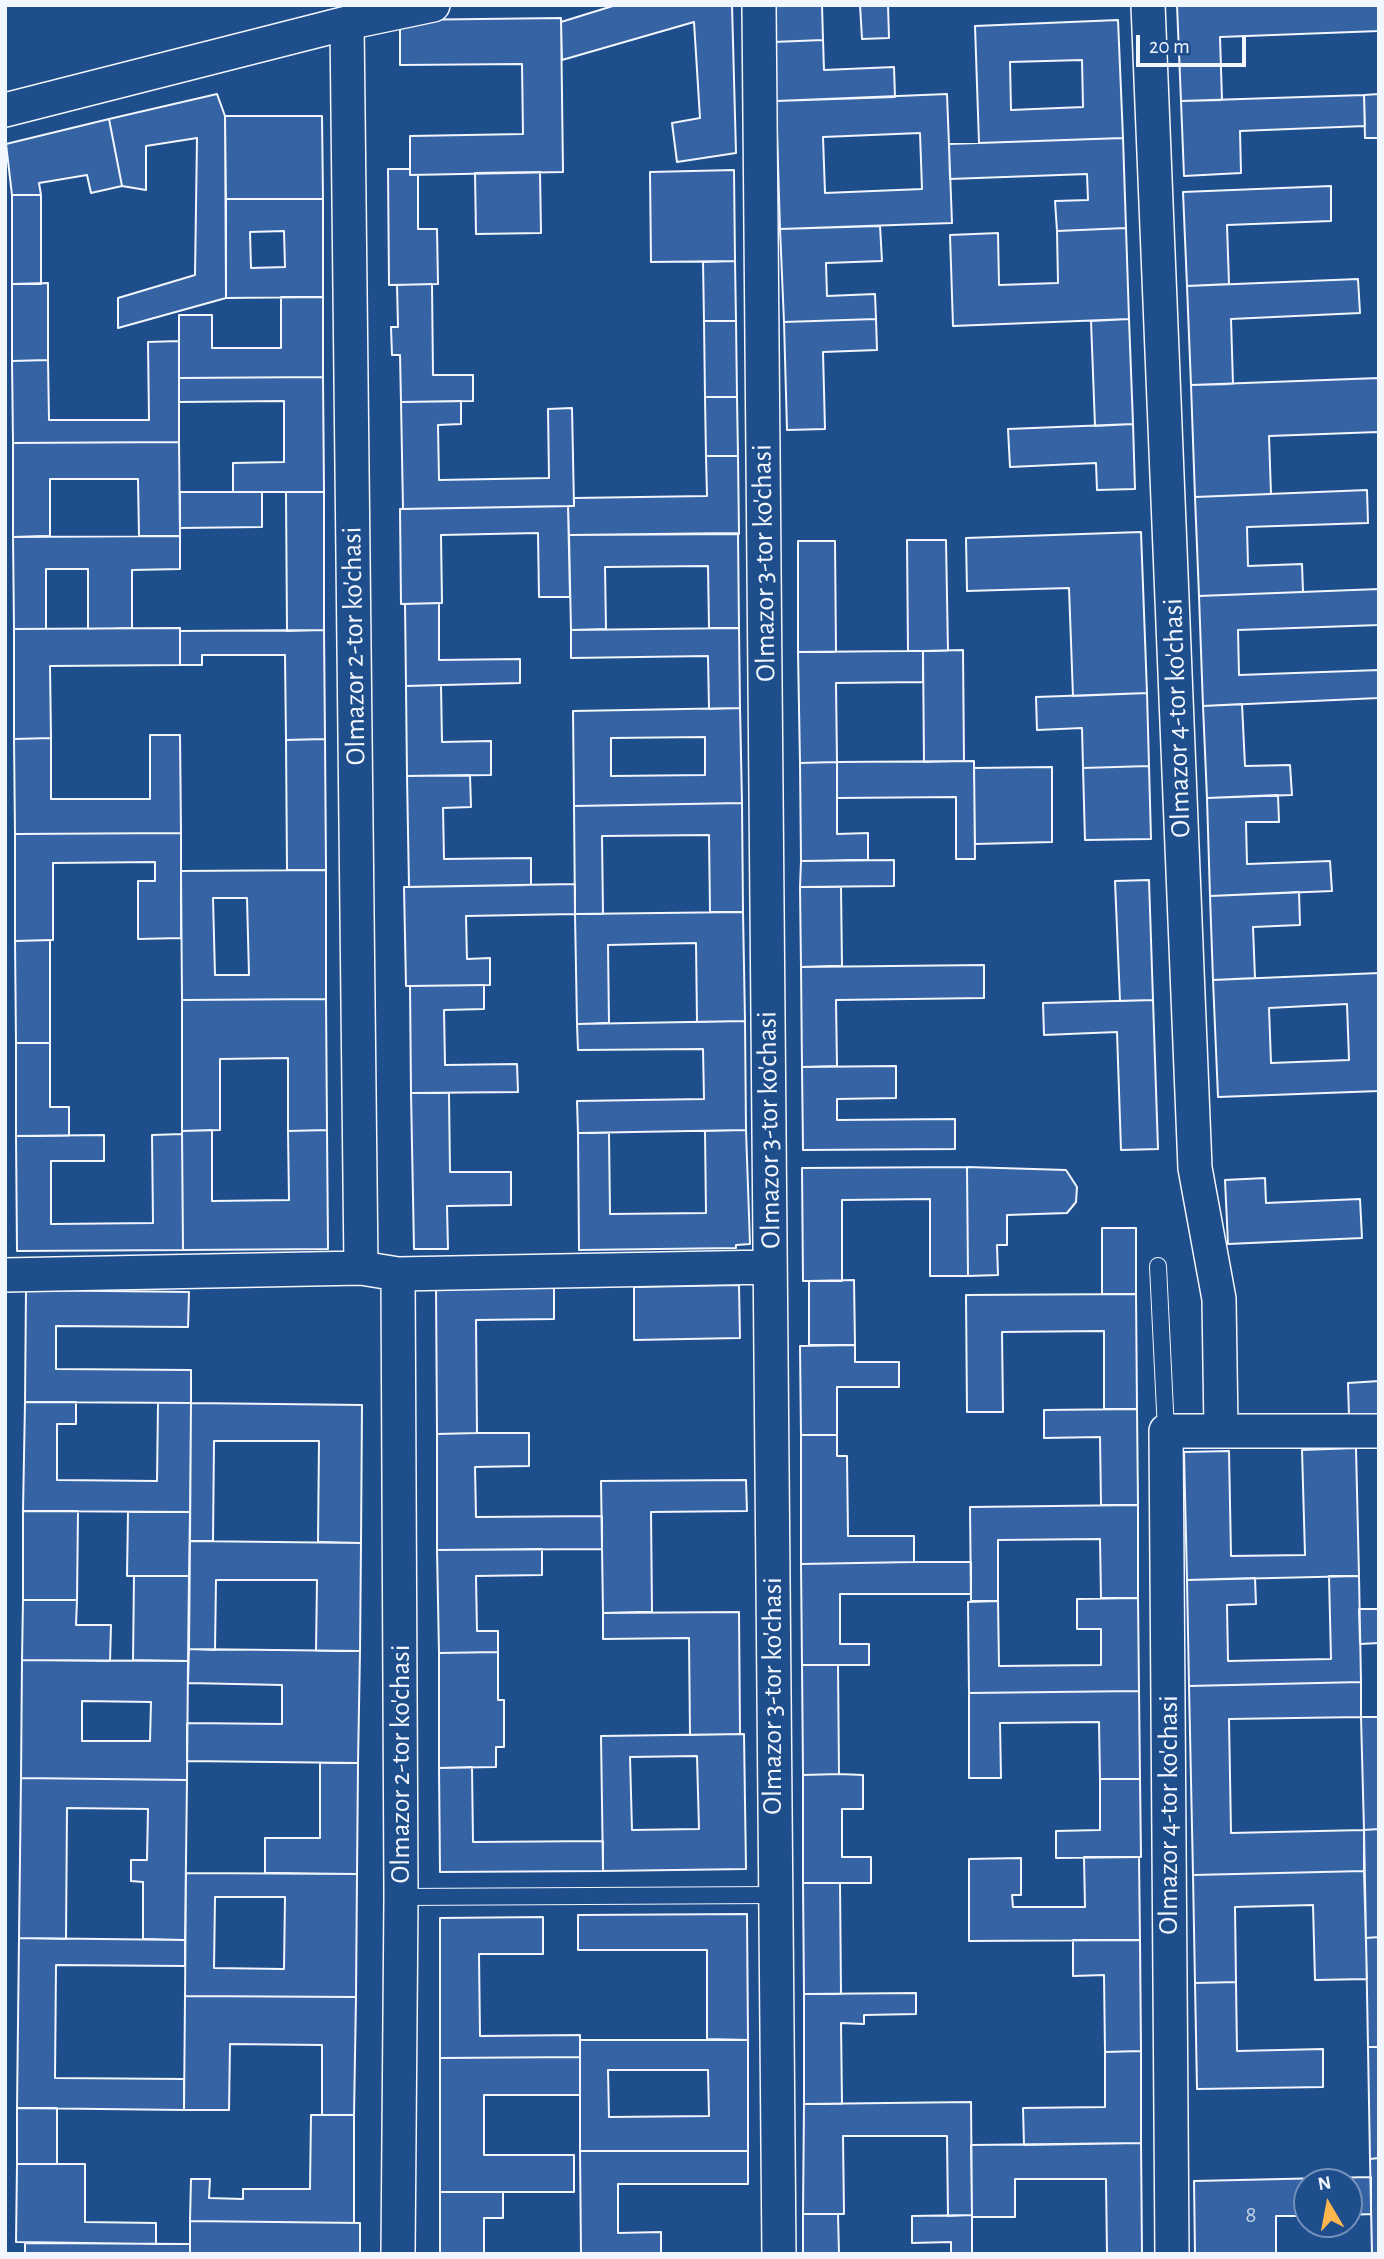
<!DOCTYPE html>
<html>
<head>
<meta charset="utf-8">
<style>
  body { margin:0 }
  #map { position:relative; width:1384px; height:2259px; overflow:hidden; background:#1f4e8c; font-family:"Alegreya Sans",sans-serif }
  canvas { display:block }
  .frame { position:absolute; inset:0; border:7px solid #f2f6ff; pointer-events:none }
  .north { position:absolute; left:1293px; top:2168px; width:70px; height:70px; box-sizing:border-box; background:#1f4e8c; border:2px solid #7391ba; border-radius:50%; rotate:350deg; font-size:19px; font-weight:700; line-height:28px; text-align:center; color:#f2f6ff }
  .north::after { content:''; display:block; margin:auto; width:24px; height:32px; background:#ffb74d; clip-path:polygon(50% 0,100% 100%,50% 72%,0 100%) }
  .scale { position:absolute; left:1136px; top:35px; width:110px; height:32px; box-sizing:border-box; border:4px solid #f2f6ff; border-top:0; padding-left:9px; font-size:21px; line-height:24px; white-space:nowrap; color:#f2f6ff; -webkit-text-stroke:5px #1f4e8c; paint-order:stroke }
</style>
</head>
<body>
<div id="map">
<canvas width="1384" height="2259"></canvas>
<div class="frame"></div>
<div class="north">N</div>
<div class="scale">20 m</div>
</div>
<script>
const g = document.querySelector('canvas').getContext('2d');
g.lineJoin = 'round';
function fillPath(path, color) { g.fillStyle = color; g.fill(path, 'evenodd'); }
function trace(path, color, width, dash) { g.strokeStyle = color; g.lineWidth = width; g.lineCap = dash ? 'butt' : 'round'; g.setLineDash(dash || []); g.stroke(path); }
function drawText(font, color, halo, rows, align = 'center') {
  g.font = font + ' "Alegreya Sans",sans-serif'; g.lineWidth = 5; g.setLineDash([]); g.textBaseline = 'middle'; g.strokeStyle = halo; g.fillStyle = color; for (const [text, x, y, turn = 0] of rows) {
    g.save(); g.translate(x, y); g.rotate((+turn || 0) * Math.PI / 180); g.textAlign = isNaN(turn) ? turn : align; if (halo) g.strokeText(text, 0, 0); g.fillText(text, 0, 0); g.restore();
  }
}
const building = new Path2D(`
  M616 5H732L736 153 677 162 672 123 700 118 694 22 562 60 561 22Z
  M772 5H822L823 40 773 42Z
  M860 5H888L889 38 862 39Z
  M1177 5H1379V31L1220 37 1222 100 1181 101Z
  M561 18 563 172 410 175V136L523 134 522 64 400 65V20Z
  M1118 20 1123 138 979 143 975 26ZM1082 60 1083 107 1011 110 1010 62Z
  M823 40 824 70 894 67 895 97 776 101 773 42Z
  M217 94 225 116 226 298 118 328V298L195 275 197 138 146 146V190L122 186 109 119Z
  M947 94 952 223 780 229 776 101ZM920 133 922 189 825 193 823 137Z
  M1379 94V138H1365L1364 95Z
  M1364 95 1365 126 1240 131 1241 173 1184 176 1181 101Z
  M225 116H322L323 199H226Z
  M109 119 122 186 91 193 87 175 39 183 41 195H12L6 144Z
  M1123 138 1126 228 1057 231 1055 201 1088 200 1087 174 950 179 949 144Z
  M388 169H410V175H418V229H437L438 284 389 285Z
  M734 170 735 261 651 262 650 172Z
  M540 172 541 233 476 234 475 173Z
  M1331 186V221L1227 225 1229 284 1187 286 1183 192Z
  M12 195H41V284H12Z
  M226 199H323V297L226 298ZM284 231 285 267 251 268 250 232Z
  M880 226 882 261 826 263 827 296 875 294 876 319 784 322 780 229Z
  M1126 228 1129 319 953 326 950 235 998 233 999 285 1058 283 1057 231Z
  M735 261 736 321H704L703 262Z
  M1358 279 1360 313 1231 319 1233 384 1191 385 1187 286Z
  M48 283V360L12 361V284Z
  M432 284 433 375H473V401L401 402 400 355H392L391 327H398L397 285Z
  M281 297H323V377L179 378V315H212V348H281Z
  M876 319 877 350 823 352 825 429 787 430 784 322Z
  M1129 319 1133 424 1095 426 1091 321Z
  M704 321H736L737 397H705Z
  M179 341V442L13 443 12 361 48 360 49 420H149L148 342Z
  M323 377 324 492H233V463L284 462V401L179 402V378Z
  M1379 378V461L1378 432 1269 436 1271 494 1195 497 1191 385Z
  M705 397H737L738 456H706Z
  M461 401V424L438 425 439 480 549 478 548 409 572 408 574 506 403 509 401 402Z
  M1133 424 1135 489 1097 490 1096 463 1010 467 1008 429Z
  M179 442 180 536H139L138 479H50V536L13 537V443Z
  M706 456H738L739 534 569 535 568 506H574V498L707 496Z
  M1367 490 1368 523 1247 527 1248 566 1302 564 1303 592 1199 596 1195 497Z
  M180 492H262V527L180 528Z
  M286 492H324V630L287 631Z
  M568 506 570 597H539L538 533 441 535 442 603 401 604 400 509Z
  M1141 532 1147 693 1073 696 1069 588 967 591 966 538Z
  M738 533 739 628H709L708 566 605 567 606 629 571 630 569 535Z
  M180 536V569L132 570V628L88 629V569H46V629H14L13 537Z
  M907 540H946L948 651H908Z
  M798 541H835L836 652H798Z
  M1379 589V625L1238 630 1239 675 1379 670V698L1203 706 1199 596Z
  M439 603V660L520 659V683L406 686 405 604Z
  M180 628V665L50 666 51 738 14 739V629Z
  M739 628 740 708 709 709 708 656 571 658V630Z
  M324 630 325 739 286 740 285 655H202V665H180V631Z
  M963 650 964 761 924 762 923 651Z
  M908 651H923V682L836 683 837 762 800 763 798 652Z
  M441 685 442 742 491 741V775L407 776 406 686Z
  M1147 693 1149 766 1083 768 1082 728 1037 730 1036 697Z
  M1242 704 1245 766 1290 765 1292 795 1207 798 1203 706Z
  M740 708 742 803 574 806 573 711ZM705 737V775L611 776V738Z
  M150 735H180L181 833 15 834 14 739 51 738V799H150Z
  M325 739 326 870H287L286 740Z
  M974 761 975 859H956V797L837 798V762Z
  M837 762V834L868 833V860L801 861 800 763Z
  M1149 766 1151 839 1085 840 1083 768Z
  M1052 767V842L975 844 974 768Z
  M470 775 471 807 443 808 444 859 531 858V885L409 887 407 776Z
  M1278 795 1279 822H1246L1247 864 1330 861 1332 891 1210 896 1207 798Z
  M742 803 743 912H710L709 835 602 836 603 914H575L574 806Z
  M181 833V938L138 939V881H155V862L53 863V940L15 941V834Z
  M894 860V886L800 887 801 861Z
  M326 870V999L182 1000 181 871ZM213 898H247L249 975H215Z
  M1149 880 1153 1000 1120 1001 1115 881Z
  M575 884V914L466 916 467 959 490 958V985L406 986 404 887Z
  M800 887H841L842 966 801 967Z
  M1299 892 1300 925 1253 927 1255 978 1213 980 1210 896Z
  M743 912 745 1021 697 1022 696 943 608 945 609 1023 577 1024 575 914Z
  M50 940V1043H16L15 941Z
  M984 965V998L836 1000 837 1066 802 1067 801 967Z
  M1379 973V1091L1218 1097 1213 980ZM1347 1004 1349 1060 1271 1063 1269 1008Z
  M484 985V1009L444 1010 445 1065 517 1064 518 1092 411 1093 410 986Z
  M326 999 327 1130 288 1131V1058L220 1059V1130L182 1131V1000Z
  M1153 1000 1158 1149 1121 1150 1117 1032 1044 1035 1043 1003Z
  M745 1021 746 1130 578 1133 577 1101 704 1099 703 1049 578 1050 577 1024Z
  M16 1043H50V1107H69V1136H16Z
  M896 1066V1098L837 1099V1120L955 1119V1149L803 1150 802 1067Z
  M411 1093H449L450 1172H511V1205L447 1206 448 1249H414Z
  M212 1130V1201L289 1200 288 1131 327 1130 328 1249 183 1250 182 1131Z
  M746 1130 750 1244 736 1245V1248L579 1250 578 1133H609L610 1214 706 1213 705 1131Z
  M182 1134 183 1250 17 1251 16 1136 104 1135V1161H51V1224L153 1223 152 1135Z
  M967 1167 1066 1170 1077 1187 1076 1202 1067 1213 1007 1215V1245H997L998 1275 968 1276Z
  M967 1167 968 1276H930V1199L842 1200V1281H803L802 1168Z
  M1265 1178 1266 1203 1360 1199 1362 1238 1228 1244 1225 1180Z
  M1102 1228H1136V1294H1102Z
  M854 1280 855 1345H809V1281Z
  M554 1283V1319L476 1320 477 1433 437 1434 436 1284Z
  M739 1285 740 1338 634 1340V1287Z
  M26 1290 189 1292 188 1327 56 1326V1369L191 1370V1403L25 1402Z
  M1136 1294 1137 1409H1104V1331L1002 1332 1003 1412H967L966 1295Z
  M855 1345V1362H899V1387H837V1435H801L800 1346Z
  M1379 1381V1414L1349 1416 1348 1383Z
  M25 1402H76V1424H57V1480L157 1481 158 1403H191L190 1512 23 1511Z
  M191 1403 362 1405 361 1543 318 1542 319 1441H214L213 1541H190Z
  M1137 1409 1138 1505H1101L1100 1437 1044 1438V1410Z
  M477 1433H529V1466L475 1467 476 1517 602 1516V1549L437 1550V1434Z
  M801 1435H837V1456H847L848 1536H914V1562L801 1564Z
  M1356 1448 1359 1576 1187 1580 1184 1452 1229 1451 1231 1556 1305 1555 1302 1450Z
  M746 1480 747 1511 651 1512 652 1612 603 1613 601 1481Z
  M1138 1505V1598H1101L1100 1539 998 1540V1601H971L970 1507Z
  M23 1511H78L77 1600H23Z
  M128 1512H190L189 1576H127Z
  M190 1541 361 1543 360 1651H316L317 1580H216L215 1650 189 1649Z
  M542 1549V1575L476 1576 477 1631H498V1652L439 1653 437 1550Z
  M914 1562H971V1594H840V1644H869V1665H802L801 1564Z
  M134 1576H189L188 1661 133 1660Z
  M1329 1576H1359L1361 1682 1189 1686 1187 1580 1255 1578 1256 1604 1227 1605 1228 1661 1331 1659Z
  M1138 1598 1139 1691 969 1693 968 1602 998 1601 999 1666 1101 1665V1629H1077V1599Z
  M23 1600H77L76 1625H111L110 1661 22 1660Z
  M1359 1609H1379V1643L1360 1644Z
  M739 1612 740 1734 690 1735 689 1638 603 1639V1613Z
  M189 1649 360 1651 358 1763 187 1761V1723L282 1724V1685L188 1683Z
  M498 1652V1700H504V1747H496V1767L439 1768V1653Z
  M22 1660 188 1661 187 1780 21 1778ZM82 1701 151 1702 150 1741H82Z
  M802 1665H838L839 1774 803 1775Z
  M1361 1682V1717L1229 1719 1231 1833 1364 1830V1871L1193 1875 1189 1686Z
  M1139 1691 1140 1779H1100L1099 1722 1000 1723 1001 1778H969V1693Z
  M1361 1717H1379V1829L1364 1830Z
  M744 1734 746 1869 603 1871 601 1736ZM697 1756 699 1829 632 1830 630 1757Z
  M320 1763H358L357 1874 265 1873V1838H320Z
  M472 1767 473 1842 603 1841V1871L440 1872 439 1768Z
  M839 1774 863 1775V1809H842V1857H871V1883H803V1775Z
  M21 1778 187 1780 185 1940 143 1939V1882L131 1881V1860H147L148 1809 67 1808 66 1939 19 1938Z
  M1100 1779H1140L1141 1857 1056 1858V1831L1100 1830Z
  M1379 1829V1937L1366 1938 1364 1830Z
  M1084 1857H1139L1140 1940 969 1941V1859L1021 1858V1895H1012L1013 1907H1085Z
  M1364 1871 1367 1979 1315 1980 1313 1905 1235 1907 1236 1982 1195 1983 1193 1875Z
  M186 1873 357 1874 356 1997 185 1996ZM215 1897H285L284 1969 214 1968Z
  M803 1883H840L841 1994H804Z
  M747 1914 748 2040 707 2039V1950H578V1915Z
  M543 1917V1954H479L480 2036 580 2035V2057L440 2058V1918Z
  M1379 1937V2047H1368L1366 1938Z
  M19 1938 185 1940V1966L56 1965 55 2078 184 2079V2110L17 2108Z
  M1073 1940H1140L1141 2051 1105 2052 1104 1975 1073 1976Z
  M1236 1982 1237 2051 1323 2049V2087L1197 2089 1195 1983Z
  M916 1993V2014L864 2015V2024L841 2023 842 2104H804V1994Z
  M185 1996 356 1997 354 2115H322V2045L230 2044 229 2110H184Z
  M580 2040H748V2151H580ZM608 2070H708L709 2116 609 2117Z
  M1368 2047H1379V2158L1370 2159Z
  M1141 2051V2143L1024 2145 1023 2108 1105 2107V2052Z
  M580 2057V2095H484V2155H574V2192H440V2058Z
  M971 2102 972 2215 948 2216 947 2136H843L844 2214H803L804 2104Z
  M17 2108H57V2164H17Z
  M311 2115H354V2223H360L190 2221 191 2179H210L209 2198 243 2199V2189H310Z
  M1141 2143 1142 2254H1107L1106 2179H1015V2217H972L971 2145Z
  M580 2151H748V2184H618V2233L661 2232V2254H581Z
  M1379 2158V2254H1372L1370 2159Z
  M17 2164H85V2222L156 2223V2244L16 2242Z
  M1371 2177V2214L1349 2215V2182H1307V2216H1276V2254H1195L1194 2181Z
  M440 2192H503V2218H484V2254H440Z
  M803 2214H838L839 2254H803Z
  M972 2215V2254H951V2242L912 2243V2216Z
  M190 2221 360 2223V2254H190Z
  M25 2243 190 2244V2254H25Z`);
const service = new Path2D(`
  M1158 1266 1166 1431
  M401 1897 774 1895`);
const minor = new Path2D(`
  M759 5 779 2254
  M1148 5 1195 1168 1219 1299 1221 1430
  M347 23 361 1268
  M5 110 347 23 433 5
  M398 1274 401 1897 398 2254
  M5 1275 361 1268 398 1274 770 1267
  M1172 2254 1166 1431H1379`);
const numberNames = [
  ["8",1251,2215]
];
const streetNames = [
  ["Olmazor 3-tor ko'chasi",764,563,-91],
  ["Olmazor 2-tor ko'chasi",354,646,-91],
  ["Olmazor 4-tor ko'chasi",1177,718,-92],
  ["Olmazor 3-tor ko'chasi",769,1130,-91],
  ["Olmazor 3-tor ko'chasi",773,1696,-90],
  ["Olmazor 2-tor ko'chasi",401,1764,-90],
  ["Olmazor 4-tor ko'chasi",1169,1815,-90]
];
fillPath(building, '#3563a3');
trace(building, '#f2f6ff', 2);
trace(service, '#f2f6ff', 18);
trace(minor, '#f2f6ff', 36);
trace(service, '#1f4e8c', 16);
trace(minor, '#1f4e8c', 33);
drawText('24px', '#c3d1e8', null, numberNames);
drawText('28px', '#f2f6ff', '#1f4e8c', streetNames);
</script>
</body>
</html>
